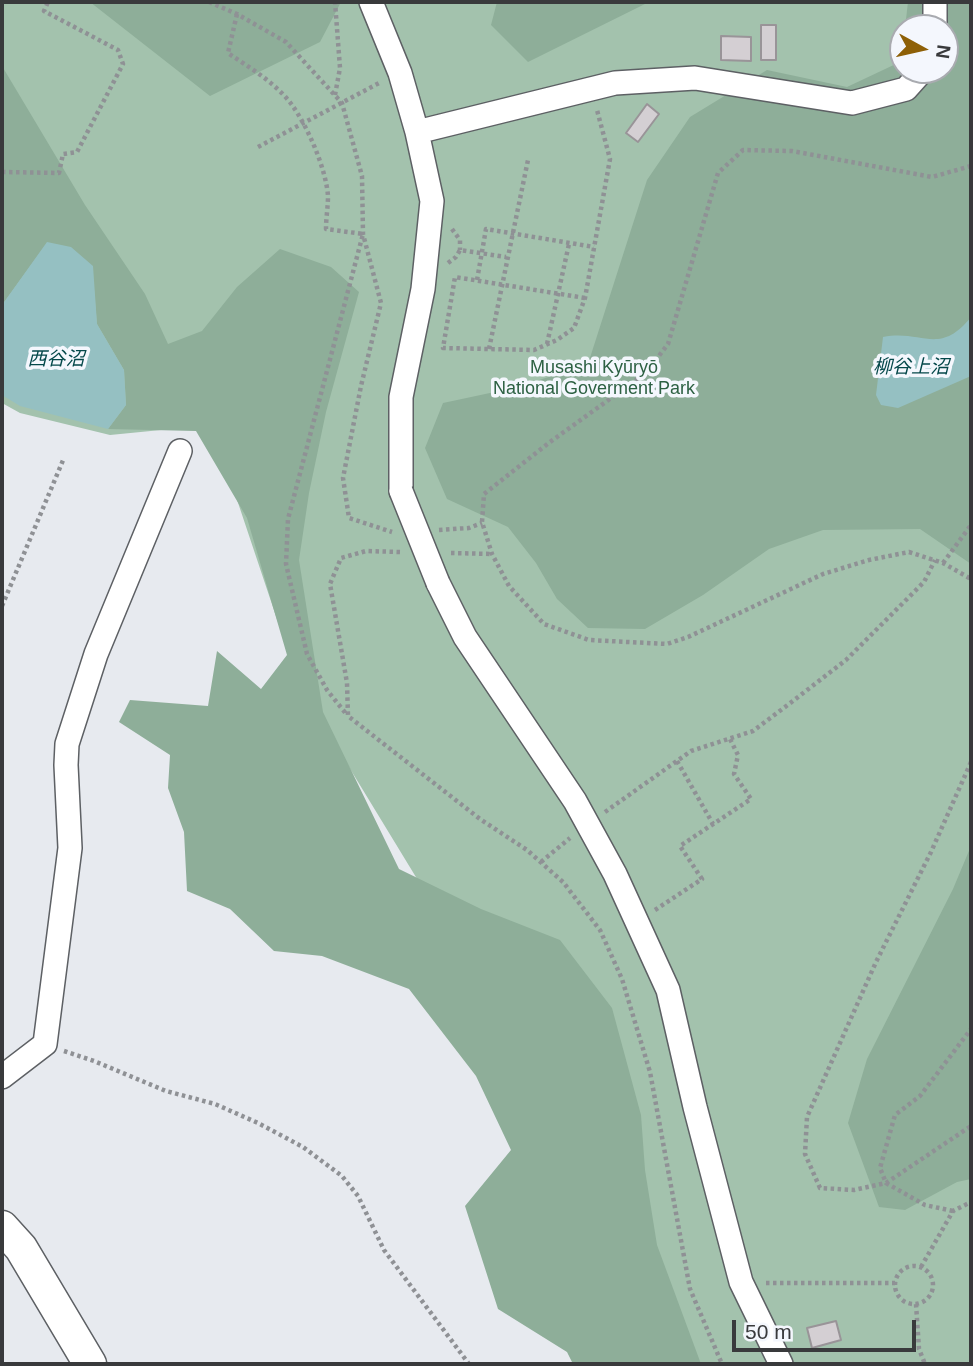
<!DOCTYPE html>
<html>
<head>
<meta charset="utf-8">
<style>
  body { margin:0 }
  #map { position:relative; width:973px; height:1366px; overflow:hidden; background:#e7eaef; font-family:Helvetica,sans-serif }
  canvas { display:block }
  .frame { position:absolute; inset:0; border:4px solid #393a3c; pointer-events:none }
  .north { position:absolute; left:889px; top:14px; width:70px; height:70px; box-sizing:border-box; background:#f4f7fd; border:2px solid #a9abb0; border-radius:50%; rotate:98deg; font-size:19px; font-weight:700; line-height:28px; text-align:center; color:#393a3c }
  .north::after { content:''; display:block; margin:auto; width:24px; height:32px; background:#8e6007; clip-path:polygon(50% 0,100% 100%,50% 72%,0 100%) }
  .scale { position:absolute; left:732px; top:1320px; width:184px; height:32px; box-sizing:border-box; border:4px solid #393a3c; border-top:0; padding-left:9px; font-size:21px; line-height:24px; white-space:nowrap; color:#393a3c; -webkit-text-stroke:5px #f4f7fd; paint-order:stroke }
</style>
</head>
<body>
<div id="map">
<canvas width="973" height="1366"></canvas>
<div class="frame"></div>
<div class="north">N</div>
<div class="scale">50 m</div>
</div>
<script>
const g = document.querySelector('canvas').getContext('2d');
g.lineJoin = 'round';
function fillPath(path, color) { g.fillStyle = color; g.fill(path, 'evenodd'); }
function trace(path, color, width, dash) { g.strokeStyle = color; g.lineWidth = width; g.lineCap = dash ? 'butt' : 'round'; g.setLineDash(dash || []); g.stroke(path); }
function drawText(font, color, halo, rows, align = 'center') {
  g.font = font + ' Helvetica,"Noto Sans JP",sans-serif'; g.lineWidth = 7; g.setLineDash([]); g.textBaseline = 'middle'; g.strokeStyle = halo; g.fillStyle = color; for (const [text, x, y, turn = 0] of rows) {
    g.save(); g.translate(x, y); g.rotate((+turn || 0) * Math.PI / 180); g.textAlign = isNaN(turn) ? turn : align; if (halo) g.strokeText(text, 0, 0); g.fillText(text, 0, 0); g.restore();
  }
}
const green = new Path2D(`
  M2 2H971V1364H593L520 1048 299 685 212 425 110 435 20 413 2 403ZM903 28H945V70H903Z`);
const forest = new Path2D(`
  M90 2H341L320 42 210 96Z
  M497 2H649L528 62 491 25Z
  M908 2H971V564L920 529 823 530 769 549 703 595 645 629 588 628 557 599 536 563 508 527 447 499 425 448 443 403 518 387 588 364 647 180 690 117 767 70 847 87 900 62 903 41V70H945V28H905Z
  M2 66 85 205 145 294 168 344 202 331 237 287 280 249 331 267 359 292 326 412 309 493 299 560 323 712 399 869 481 909 560 940 612 1008 641 1115 645 1170 657 1245 701 1364H573L567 1352 498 1309 465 1206 511 1150 476 1076 409 989 322 956 274 951 230 909 187 891 184 832 168 788 170 755 119 722 130 700 208 706 217 651 261 689 287 655 247 518 196 431 108 429 126 405 124 370 97 324 92 266 47 243 2 305Z
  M971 846V1179L957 1182 905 1210 879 1207 848 1123 867 1059 953 889Z`);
const water = new Path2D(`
  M47 242 71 247 93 266 97 324 124 370 126 405 108 429 20 406 2 395V305Z
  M971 317V376L898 408 881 405 876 395 883 337C922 329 939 357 971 317Z`);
const building = new Path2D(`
  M761 25H776V60H761Z
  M721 36 751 37V61L721 60Z
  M647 104 659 114 638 142 626 133Z
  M836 1321 841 1340 812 1348 807 1328Z`);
const path = new Path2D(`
  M209 2 237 14 286 42 342 103 362 176 363 234 381 303 361 386 343 478 349 518 392 532
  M237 14 228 53C250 68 276 83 292 105 308 127 326 169 328 196 328 207 326 218 326 229L363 234 288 519 286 564 307 654 327 690 347 715
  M335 95 340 68 335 2
  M258 147 381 82
  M971 166 932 177 792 151 743 150 718 173 668 344 646 373 550 442 484 494 482 522 492 554 509 586 544 624 589 640 667 644 688 637 823 574 869 560 909 552 943 563 971 579
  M2 172 59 173 63 154 77 152 123 64 118 50 44 11 48 2
  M452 229 460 240V250
  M448 263 456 257 460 250 506 257
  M477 280 486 229 594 247
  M585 298 455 277 443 348 534 350 557 340 574 328 585 298 610 159 597 110
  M547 344 569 244
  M489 349 528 160
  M439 530 469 528 482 523
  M400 552 366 551 341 558 330 584 347 683 348 716 480 819 527 850 563 882 600 930 622 979 650 1072 690 1289 722 1364
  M451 553 492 554
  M943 563 971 525
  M2 606 64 458
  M677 761 713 824
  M971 762 931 852 876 962 807 1117 805 1154 820 1188 854 1190 886 1183 971 1126
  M605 812 691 751 753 731 789 704 846 660 924 582 935 560
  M541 862 570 838
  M655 910 702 879 680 846 751 799 734 774 738 755 730 739
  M64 1051 94 1061 166 1091 215 1104 258 1123 303 1147 342 1176 358 1196 384 1250 469 1364
  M953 1211 925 1205 886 1183 880 1168 895 1115 920 1096 971 1029
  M895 1285a19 19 0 1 1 38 0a19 19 0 1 1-38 0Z
  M921 1267 953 1211 971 1202
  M766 1283H895
  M916 1304 919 1349 925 1364`);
const street = new Path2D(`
  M371 2 400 73 417 132 432 201 423 289 401 397V491
  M935 2V28
  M417 132 615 83 695 78 852 103 906 89 923 70
  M438 583 465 637 575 801 615 874 668 990 695 1107 741 1282 781 1364
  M2 1077 45 1044 70 848 66 765 67 744 96 654 180 451`);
const secondary = new Path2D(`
  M2 1227 21 1248 90 1364`);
const streetBridge = new Path2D(`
  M401 491 438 583`);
const parkNames = [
  ["Musashi Kyūryō",594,368],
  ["National Goverment Park",594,389]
];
const waterNames = [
  ["西谷沼",56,360],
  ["柳谷上沼",911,368]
];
fillPath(green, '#a3c2ad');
fillPath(forest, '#8eae99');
fillPath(water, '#95c0c2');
fillPath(building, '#d4cfd3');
trace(building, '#999498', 2);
trace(street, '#5d6064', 26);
trace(secondary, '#5d6064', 35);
trace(path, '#8f9195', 4.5, [3.5, 3.5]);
trace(street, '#fff', 23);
trace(secondary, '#fff', 32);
trace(streetBridge, '#5d6064', 26, []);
trace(streetBridge, '#fff', 23);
drawText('18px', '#2d6143', '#f4f7fd', parkNames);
drawText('italic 19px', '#04484a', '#f4f7fd', waterNames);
</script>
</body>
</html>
